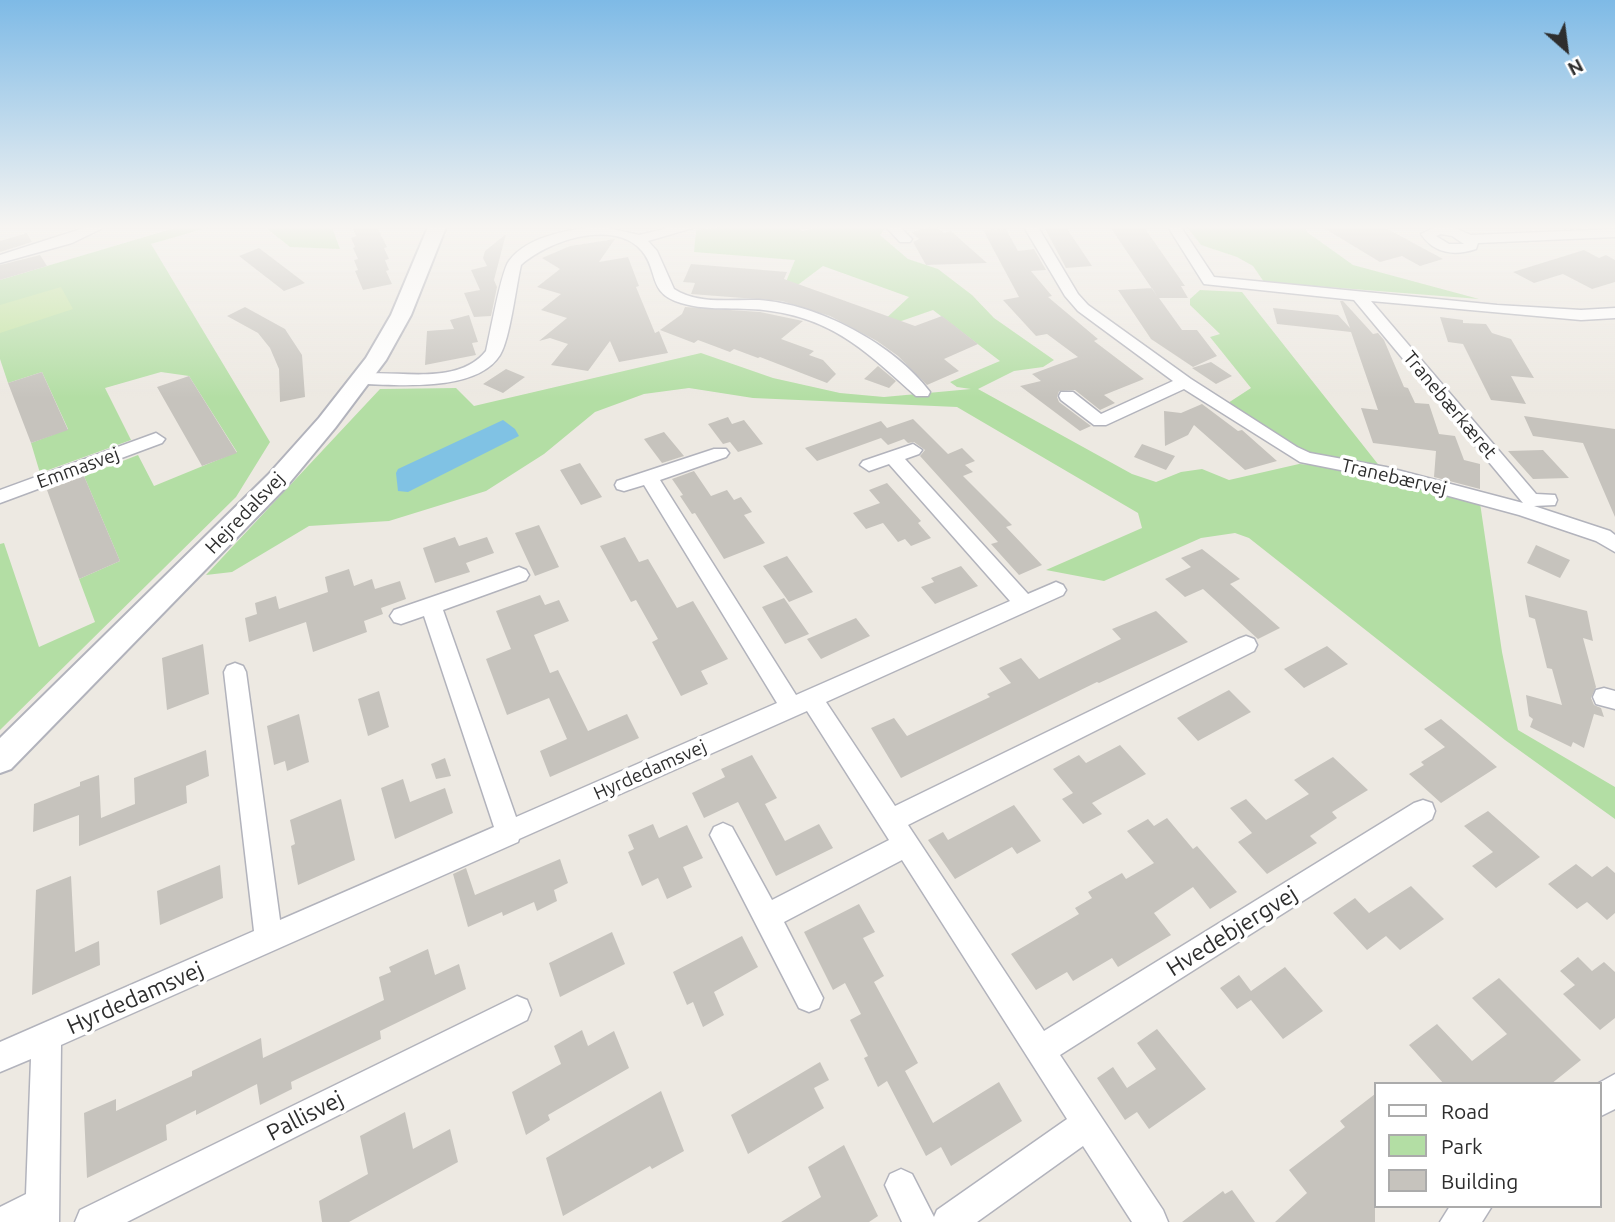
<!DOCTYPE html>
<html>
<head>
<meta charset="utf-8">
<style>
  body { margin:0 }
  #map { position:relative; width:1615px; height:1222px; overflow:hidden; background:#ede9e2; font-family:Ubuntu,sans-serif }
  canvas { display:block }
  .legend { position:absolute; left:1374px; top:1082px; width:228px; height:126px; box-sizing:border-box; background:#fff; border:2px solid #ababab; margin:0; padding:9px 12px; list-style:none; font-size:21px; color:#2e2e2e }
  .legend li { display:flex; align-items:center; gap:14px; height:35px }
  .legend b { width:35px; border:2px solid #ababab }
  .north { position:absolute; left:1531px; top:14px; width:70px; height:70px; -webkit-text-stroke:5px #fff; paint-order:stroke; rotate:152deg; font-size:19px; font-weight:700; line-height:28px; text-align:center; color:#2e2e2e }
  .north::after { content:''; display:block; margin:auto; width:24px; height:32px; background:#2e2e2e; clip-path:polygon(50% 0,100% 100%,50% 72%,0 100%) }
</style>
</head>
<body>
<div id="map">
<canvas width="1615" height="1222"></canvas>
<ul class="legend">
<li><b style="height:9px;background:#fff"></b>Road</li>
<li><b style="height:19px;background:#b3dea4"></b>Park</li>
<li><b style="height:19px;background:#c6c3bd"></b>Building</li>
</ul>
<div class="north">N</div>
</div>
<script>
const g = document.querySelector('canvas').getContext('2d');
g.lineJoin = 'round';
function fillPath(path, color) { g.fillStyle = color; g.fill(path, 'evenodd'); }
function trace(path, color, width, dash) { g.strokeStyle = color; g.lineWidth = width; g.lineCap = dash ? 'butt' : 'round'; g.setLineDash(dash || []); g.stroke(path); }
function drawText(font, color, halo, rows, align = 'center') {
  g.font = font + ' Ubuntu,sans-serif'; g.lineWidth = 7; g.setLineDash([]); g.textBaseline = 'middle'; g.strokeStyle = halo; g.fillStyle = color; for (const [text, x, y, turn = 0] of rows) {
    g.save(); g.translate(x, y); g.rotate((+turn || 0) * Math.PI / 180); g.textAlign = isNaN(turn) ? turn : align; if (halo) g.strokeText(text, 0, 0); g.fillText(text, 0, 0); g.restore();
  }
}
const green = new Path2D(`
  M178 227H210L151 244 270 442 236 497 0 730V544L4 543 39 647 95 622 79 579 120 561 84 476 138 455 154 486 237 452 189 376 161 372 105 388 131 440 40 473 31 443 68 429 42 372 8 383 0 359V280Z
  M265 227H332L340 249 290 247Z
  M721 227H799L802 231 819 227H886L880 235 908 259 938 269 972 295 994 318 1054 360 1043 367 1014 371 978 389 1132 474 1156 482 1181 472 1202 469 1229 480 1299 464 1327 466 1368 477 1382 476 1480 503 1502 652 1518 730 1615 787V819L1505 740 1249 538 1235 533 1201 538 1104 581 1046 570 1142 528 1138 513 957 407 753 398 689 388 644 394 595 412 544 454 486 491 389 521 309 526 232 572 206 575 380 389 456 388 474 406 701 353 773 378 840 393 884 397 971 389 957 387 950 382 1000 361 933 310 887 326 880 324 909 297 823 266 791 290 783 289 795 260 694 252 696 230Z
  M1187 227H1305L1307 232 1353 265 1479 299 1264 282 1253 266 1237 257 1201 245Z
  M1200 290 1242 292 1381 468 1312 456 1228 403 1251 388 1210 337 1220 334 1190 305V299Z`);
const pitch = new Path2D(`
  M61 287 73 309 0 333V305Z`);
const water = new Path2D(`
  M503 420 515 429 519 436 408 492 398 491 396 473 398 469Z`);
const building = new Path2D(`
  M352 227H377L387 247 384 248 389 259 385 260 389 270 386 271 392 284 363 290 355 271 358 270 354 260 358 259 353 248 355 247 351 238 356 236Z
  M931 227H937L944 233 951 231 987 263 926 265 913 242 919 239 911 232Z
  M1044 227H1066L1092 266 1066 268Z
  M1110 227H1144L1185 286H1181L1188 298H1159L1182 330H1197L1217 356 1193 367 1151 339 1118 290 1152 288 1157 296Z
  M1322 227H1384L1443 259 1420 266 1402 256 1380 262Z
  M1006 229 1018 251 1034 249 1046 270 1031 271 1052 296 1048 297 1098 339 1094 341 1144 379 1104 395 1115 403 1100 410 1075 390 1059 391 1057 397 1059 402 1091 426 1080 431 1020 386 1041 381 1032 374 1078 357 1047 334 1036 336 1003 300 1019 297 983 230Z
  M27 233 32 242 0 252V241Z
  M506 234 494 280 497 287 491 316 474 317 464 293 480 290 471 270 487 266 483 258 485 251Z
  M615 239 599 262 628 257 639 286 636 287 655 333 659 331 668 353 619 362 610 341 588 371 551 365 568 344 550 338 539 341 567 318 541 310 561 294 537 287 560 269 542 258 570 246Z
  M259 248 305 283 284 291 239 256Z
  M1584 250 1599 258 1606 255 1615 260V282L1592 289 1563 274 1534 283 1513 272Z
  M40 255 47 266 0 280V265Z
  M691 264 787 272 784 279 915 326 942 316 978 344 944 359 959 371 927 385 898 356 877 341 830 316 782 301 691 294 695 283 683 282Z
  M1340 301H1343L1373 334 1378 333 1384 340 1404 387 1408 388 1415 403 1429 404 1439 434 1455 436 1464 460 1480 464V489L1434 477 1436 451 1373 443 1361 408 1378 410 1351 332 1277 324 1273 308 1338 315 1350 328Z
  M245 307 285 329 302 355 305 397 280 402 279 369 270 348 258 333 227 316Z
  M685 307 760 312 803 321 781 339 814 351 809 355 823 360 836 374 827 383 760 357 758 358 734 349 730 352 698 340 694 343 660 330 682 314Z
  M469 315 478 342 472 343 476 355 425 365 427 331 454 329 450 320Z
  M1440 317 1463 320V323L1486 324 1492 333 1511 339 1534 378 1511 376 1526 404 1491 400 1463 344 1448 342Z
  M1211 362 1232 376 1216 384 1192 368Z
  M878 366 896 381 889 388 864 379Z
  M506 369 525 377 503 393 483 384Z
  M42 372 68 430 31 443 8 383Z
  M189 376 237 453 202 466 157 387Z
  M1202 404 1238 431 1242 430 1277 461 1245 470 1194 425 1188 435 1165 446 1164 411 1181 413Z
  M1524 416 1615 429V517L1583 443 1533 436Z
  M728 417 732 424 744 420 763 444 738 452 730 442 723 444 708 424Z
  M913 419 948 454 962 448 975 461 965 465 973 472 963 476 1012 525 1006 527 1042 565 1019 575 991 544 998 542 920 456 925 450 914 442 908 443 904 439 888 445 881 438 817 461 805 448 881 421 887 428Z
  M664 432 684 456 662 463 644 439Z
  M1142 444 1175 456 1166 470 1134 457Z
  M1543 450 1569 478 1533 479 1508 451Z
  M580 463 602 497 581 505 560 470Z
  M694 471 711 496 727 490 734 500 741 497 752 512 744 515 765 543 724 559 695 513 692 514 680 496 683 495 672 479Z
  M84 476 120 561 79 579 47 490Z
  M887 483 921 521 918 523 931 538 911 546 905 539 898 542 883 523 866 529 853 513 880 503 869 490Z
  M539 525 559 567 535 576 515 533Z
  M455 537 459 546 487 537 494 553 466 563 470 572 435 583 423 548Z
  M625 537 639 562 648 559 677 608 693 601 728 659 701 671 708 684 681 696 652 642 658 639 636 600 631 602 600 546Z
  M1536 545 1570 560 1560 578 1527 563Z
  M1202 549 1240 579 1230 584 1280 628 1258 639 1203 589 1185 597 1165 579 1191 567 1181 558Z
  M787 556 813 592 789 602 763 566Z
  M961 566 978 586 935 604 921 587 934 582 931 578Z
  M349 569 354 586 372 579 375 589 400 581 406 599 381 608 383 614 364 621 367 632 313 652 306 622 249 642 245 618 257 614 255 603 276 596 279 609 328 592 325 577Z
  M540 595 545 605 559 600 569 621 534 635 550 673 558 670 588 731 627 714 639 738 550 777 540 751 567 739 549 698 507 715 486 659 511 649 496 611Z
  M1525 595 1587 611 1593 641 1583 638 1596 687 1591 698 1594 705 1601 708 1604 717 1594 714 1584 748 1573 742 1571 747 1530 727 1533 719 1529 716 1526 695 1562 705 1552 669 1547 668 1535 619 1529 617Z
  M784 598 809 634 785 644 762 607Z
  M1156 611 1188 642 1099 683 1097 682 901 778 871 728 894 718 907 736 990 697 987 694 1011 683 999 668 1021 658 1039 679 1121 639 1112 629Z
  M856 618 870 636 821 659 807 639Z
  M203 644 209 694 167 710 162 658Z
  M1327 646 1348 664 1304 688 1284 669Z
  M1229 690 1251 712 1198 741 1177 718Z
  M379 691 389 727 368 736 358 699Z
  M299 714 309 762 287 771 285 761 274 765 267 726Z
  M1441 719 1497 767 1441 803 1409 774 1424 765 1421 762 1445 747 1424 729Z
  M1120 745 1146 774 1092 803 1102 814 1083 824 1062 799 1073 793 1053 769 1079 755 1086 763Z
  M206 750 209 776 186 786 187 803 79 846V815L33 832 34 804 80 786V782L99 775 101 818 135 804 134 778Z
  M752 755 777 798 765 804 785 841 819 824 833 848 776 876 738 802 704 818 692 793 725 777 721 769Z
  M1333 757 1368 790 1332 812 1337 818 1310 836 1317 843 1267 874 1238 842 1252 833 1230 808 1246 799 1266 820 1309 794 1294 780Z
  M445 758 451 776 436 779 431 764Z
  M403 779 410 802 445 788 453 813 395 839 381 788Z
  M341 799 355 860 298 885 291 846 295 844 290 820Z
  M1014 805 1041 841 1017 854 1012 847 955 879 928 840 943 832 948 840Z
  M1488 811 1540 857 1496 888 1472 866 1493 852 1464 826Z
  M1167 818 1193 849 1197 846 1237 892 1210 909 1193 887 1154 913 1171 935 1118 967 1112 958 1073 981 1067 972 1036 990 1011 954 1079 914 1075 908 1092 898 1088 892 1122 873 1126 879 1154 863 1127 831 1148 819 1154 826Z
  M653 824 659 838 687 825 703 858 683 867 692 887 667 899 658 878 642 886 628 852 634 849 628 835Z
  M560 859 568 883 554 890 557 901 537 911 534 902 503 916 502 912 468 927 453 874 466 868 475 895Z
  M1576 864 1592 877 1607 866 1615 873V913L1607 920 1587 902 1577 909 1548 884Z
  M220 865 223 898 160 925 157 891Z
  M71 876 75 952 99 941 100 965 32 995 36 890Z
  M1411 886 1444 919 1400 950 1386 936 1367 950 1333 913 1355 898 1369 913Z
  M859 904 875 932 863 938 884 976 874 982 918 1063 905 1071 933 1123 999 1082 1022 1121 951 1166 941 1147 926 1156 887 1081 878 1087 864 1058 868 1056 850 1020 861 1014 845 983 833 990 804 932Z
  M612 932 625 964 560 997 549 963Z
  M742 936 758 967 714 992 724 1015 703 1027 693 1002 687 1005 673 972Z
  M428 949 435 975 459 964 466 989 380 1031 381 1039 291 1082 292 1089 260 1105 257 1084 196 1115V1110L166 1125 167 1140 87 1178 84 1113 116 1099V1111L192 1076V1071L261 1038 263 1058 384 1000 379 977 391 972 389 967Z
  M1578 957 1592 971 1604 962 1615 972V1018L1600 1030 1563 994 1575 985 1560 971Z
  M1285 967 1323 1011 1283 1039 1251 1000 1237 1009 1220 988 1239 975 1251 991Z
  M1499 978 1581 1060 1551 1084H1444L1409 1045 1437 1024 1472 1061 1507 1034 1472 998Z
  M1157 1029 1206 1089 1149 1129 1137 1112 1125 1120 1097 1078 1113 1067 1127 1088 1156 1069 1137 1043Z
  M582 1030 588 1046 614 1031 629 1068 548 1115 550 1120 526 1135 512 1092 561 1064 554 1046Z
  M820 1062 829 1080 814 1088 824 1108 748 1154 731 1115Z
  M661 1091 684 1151 652 1169 650 1166 563 1216 546 1158Z
  M1375 1094V1222H1275L1307 1193 1289 1170 1345 1127 1340 1121Z
  M405 1112 413 1149 450 1129 458 1162 349 1222H322L319 1201 368 1174 360 1136Z
  M844 1145 878 1216 869 1222H781L821 1197 808 1167Z
  M1232 1190 1255 1222H1182L1223 1191 1225 1194Z`);
const street = new Path2D(`
  M87 227H105L72 243 0 263V255Z
  M604 227 639 235 672 227H696L648 241 657 251 674 289C698 305 731 299 759 300 818 304 894 344 930 392L928 396H916C870 355 836 320 771 311 741 306 711 312 681 303 647 293 659 271 642 251 614 218 547 241 521 265 516 286 510 339 500 355 477 392 401 385 363 384L355 379C371 362 453 393 486 351 490 335 501 271 509 261 528 235 574 228 604 227Z
  M886 227H900L912 239 910 242H900Z
  M1024 227H1038L1078 294 1088 305 1191 379 1297 447 1310 453 1386 467 1523 503 1354 300 1204 284 1168 227H1181L1214 277 1497 305 1581 310 1615 308V318L1581 320 1371 301 1536 494 1555 495 1557 500 1555 505 1534 506 1610 531 1615 535V552L1596 541 1519 515 1386 479 1300 462 1184 389 1106 425H1094L1061 400 1059 396 1061 392H1073L1101 414 1173 381 1078 311 1065 296Z
  M1435 227 1455 228 1471 235 1615 229V237L1478 243 1476 249C1455 256 1434 254 1421 234ZM1441 234 1452 236 1464 244H1449L1436 236Z
  M156 433 165 439 162 443 0 503V490Z
  M913 444 922 450 919 454 905 459 1028 594 1056 582 1063 585 1066 590 1063 595 826 702 895 806 1238 639 1246 636 1254 639 1257 645 1254 651 908 825 1044 1031 1414 803 1423 800 1432 803 1435 811 1432 819 1060 1055 1163 1210 1168 1222H1132L1083 1146 977 1222H902L885 1185 890 1174 901 1169 912 1174 934 1217 937 1210 1067 1119 902 860 784 922 823 998 819 1008 809 1012 799 1008 710 835 714 827 723 823 732 827 772 900 889 840 807 711 519 839 518 842 61 1045 59 1222H0V1207L26 1194 31 1059 0 1072V1042L254 931 224 672 227 666 235 663 243 666 246 672 280 920 494 827 424 616 401 624 394 622 390 616 394 610 519 567 526 570 529 575 526 580 443 610 516 817 777 703 644 485 624 491 617 489 615 485 617 481 714 449H726L729 453 726 457 660 480 796 695 1010 601 889 464 869 471 860 465 863 461Z
  M1604 688 1615 691V709L1596 704 1593 697 1596 690Z
  M517 996 527 1000 531 1010 527 1020 127 1222H75L80 1210Z
  M1615 1074V1109L1599 1117 1597 1084Z
  M1450 1206H1492L1482 1222H1440Z`);
const secondary = new Path2D(`
  M428 227H446L411 315 386 360 335 428 286 487 11 769 0 773V738L268 475 319 418 366 358 391 315Z`);
const streetNames = [
  ["Tranebærkæret",1450,405,50],
  ["Emmasvej",78,468,-20],
  ["Tranebærvej",1394,477,13],
  ["Hejredalsvej",245,513,-46],
  ["Hyrdedamsvej",650,770,-24]
];
const nearStreetnames = [
  ["Hvedebjergvej",1232,931,-32],
  ["Hyrdedamsvej",135,998,-24],
  ["Pallisvej",305,1116,-27]
];
fillPath(green, '#b3dea4');
fillPath(pitch, '#c2e4a1');
fillPath(water, '#80c2e4');
fillPath(building, '#c6c3bd');
trace(street, '#b2b3bc', 3);
trace(secondary, '#b2b3bc', 4);
fillPath(street, '#fff');
fillPath(secondary, '#fff');
const sky = g.createLinearGradient(0, 0, 0, 398);
sky.addColorStop(0, '#7ebae6');
sky.addColorStop(0.57, '#f7f5f2');
sky.addColorStop(1, '#f7f5f200');
g.fillStyle = sky;
g.fillRect(0, 0, 1615, 398);
drawText('19px', '#2e2e2e', '#fff', streetNames);
drawText('23px', '#2e2e2e', '#fff', nearStreetnames);
</script>
</body>
</html>
